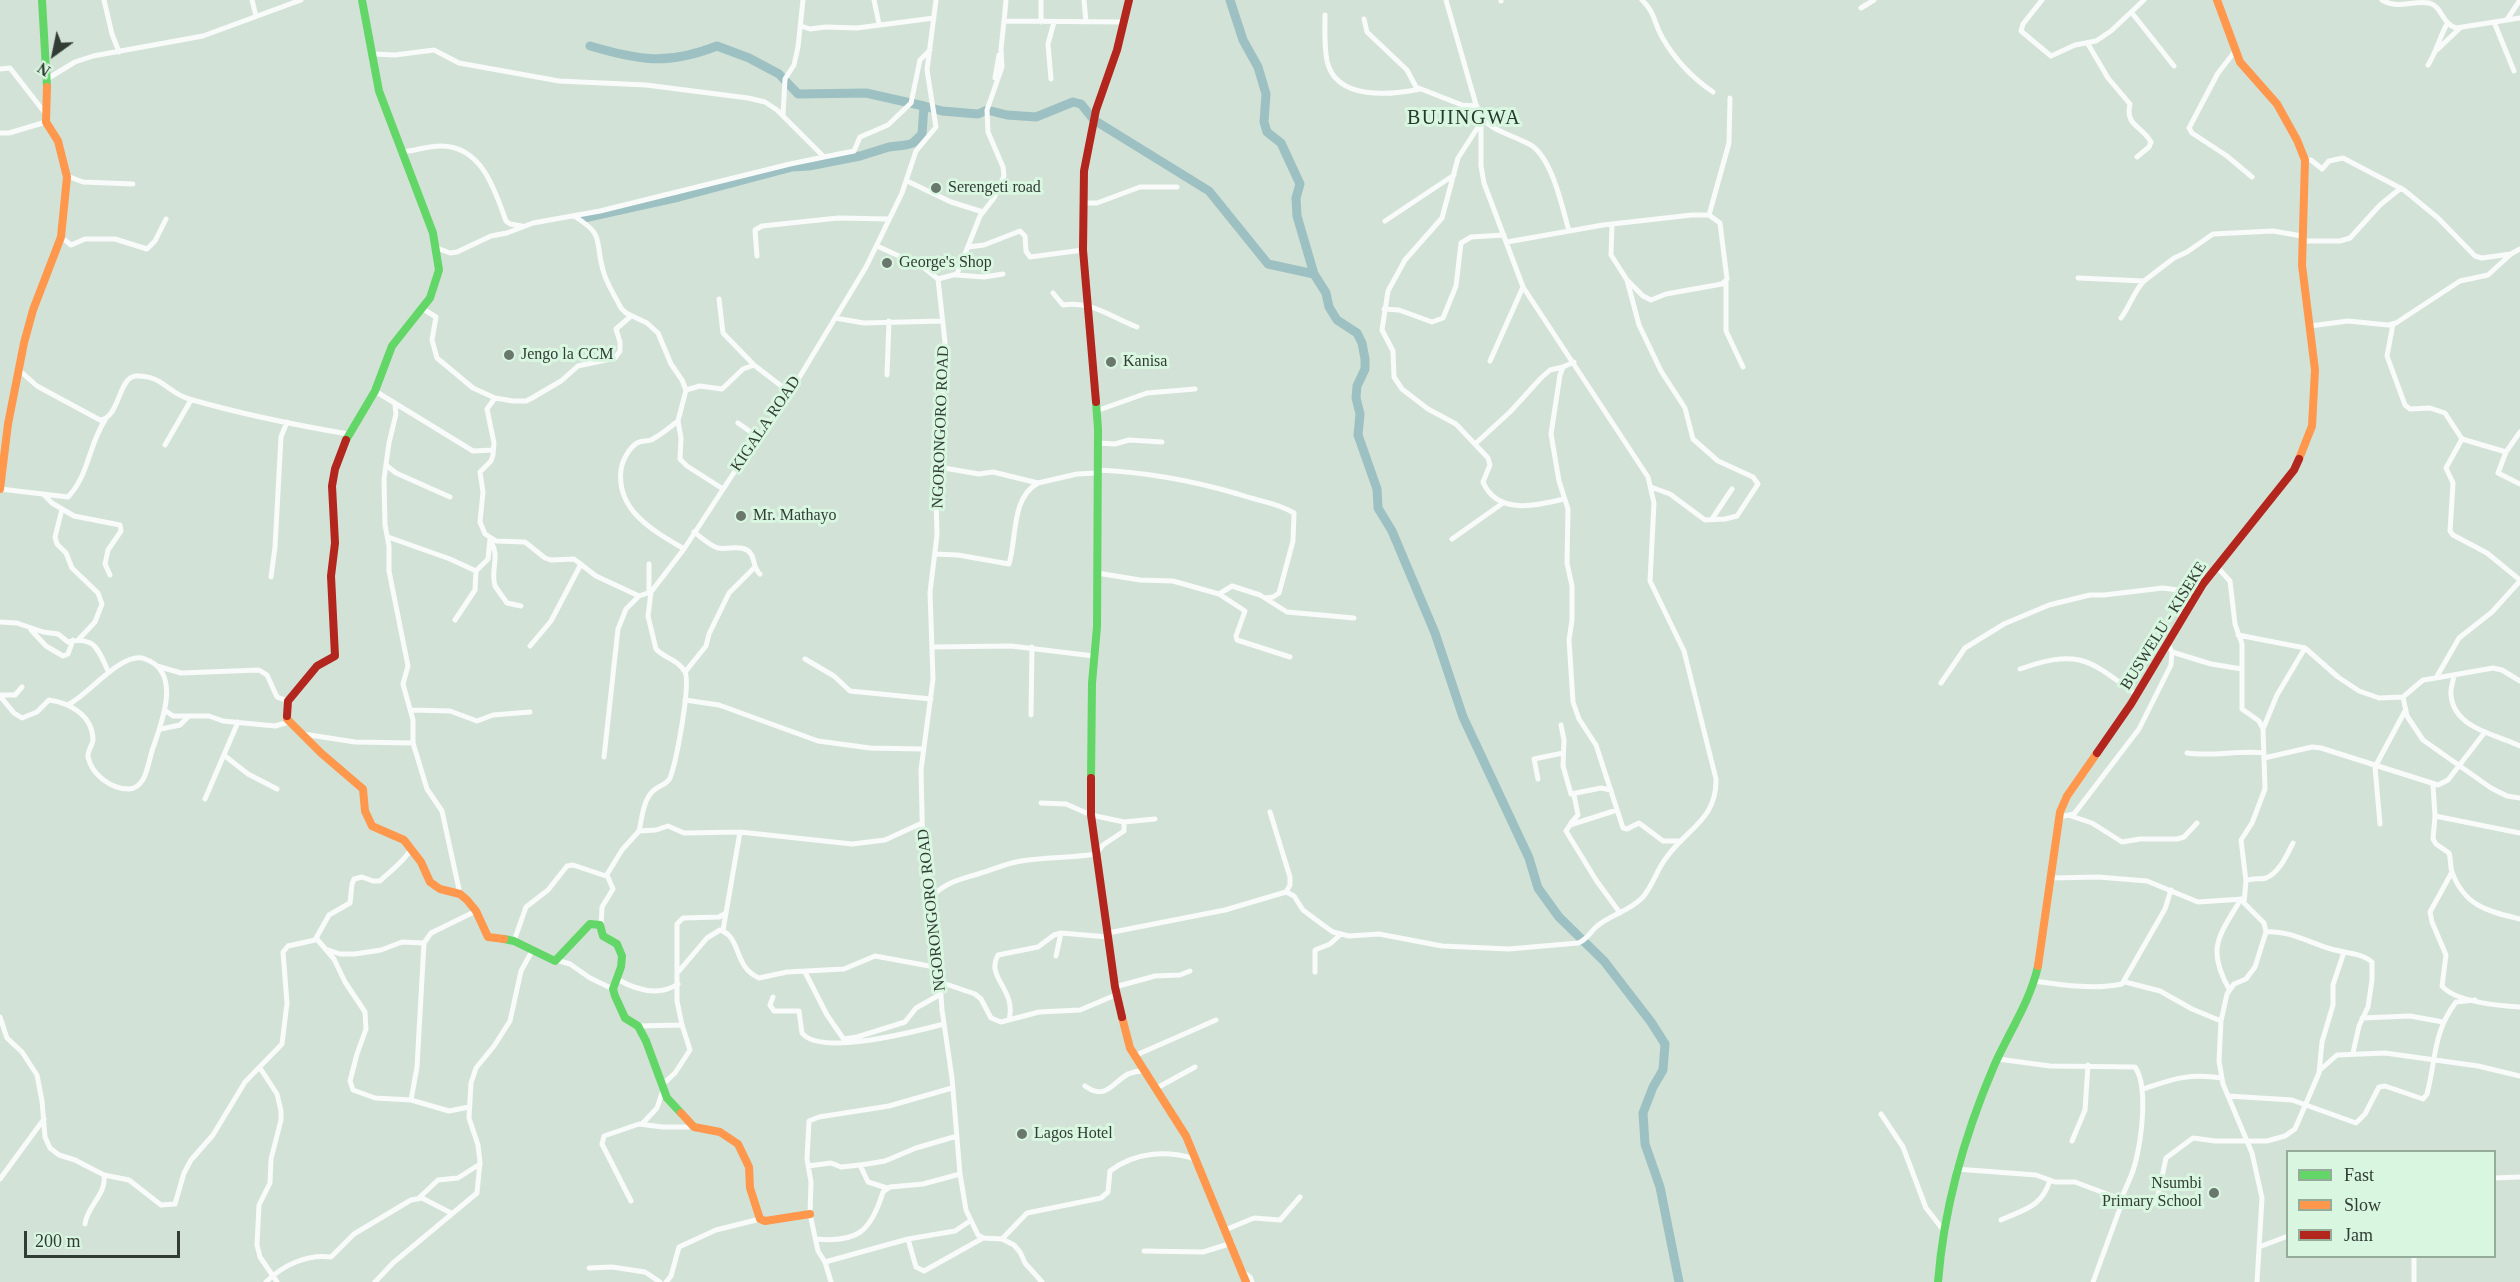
<!DOCTYPE html>
<html>
<head>
<meta charset="utf-8">
<style>
  body { margin:0 }
  #map { position:relative; width:2520px; height:1282px; overflow:hidden; background:#d2e2d6; font-family:Georgia,serif }
  canvas { display:block }
  .legend { position:absolute; left:2286px; top:1150px; width:210px; height:108px; box-sizing:border-box; background:#d9f6e0; border:2px solid #96ac9b; margin:0; padding:8px 10px; list-style:none; font-size:18px; color:#313d34 }
  .legend li { display:flex; align-items:center; gap:12px; height:30px }
  .legend b { width:30px; border:2px solid #96ac9b }
  .north { position:absolute; left:24px; top:24px; width:60px; height:60px; -webkit-text-stroke:4px #d9f6e0; paint-order:stroke; rotate:213deg; font-size:16px; font-weight:700; line-height:24px; text-align:center; color:#313d34 }
  .north::after { content:''; display:block; margin:auto; width:21px; height:27px; background:#313d34; clip-path:polygon(50% 0,100% 100%,50% 72%,0 100%) }
  .scale { position:absolute; left:24px; top:1231px; width:156px; height:27px; box-sizing:border-box; border:3px solid #313d34; border-top:0; padding-left:8px; font-size:18px; line-height:21px; white-space:nowrap; color:#313d34; -webkit-text-stroke:4px #d9f6e0; paint-order:stroke }
</style>
</head>
<body>
<div id="map">
<canvas width="2520" height="1282"></canvas>
<ul class="legend">
<li><b style="height:8px;background:#63d668"></b>Fast</li>
<li><b style="height:8px;background:#ff974d"></b>Slow</li>
<li><b style="height:8px;background:#b3261e"></b>Jam</li>
</ul>
<div class="north">N</div>
<div class="scale">200 m</div>
</div>
<script>
const g = document.querySelector('canvas').getContext('2d');
g.lineJoin = 'round';
function trace(path, color, width, dash) { g.strokeStyle = color; g.lineWidth = width; g.lineCap = dash ? 'butt' : 'round'; g.setLineDash(dash || []); g.stroke(path); }
function drawText(font, color, halo, rows, align = 'center') {
  g.font = font + ' Georgia,serif'; g.lineWidth = 6; g.setLineDash([]); g.textBaseline = 'middle'; g.strokeStyle = halo; g.fillStyle = color; for (const [text, x, y, turn = 0] of rows) {
    g.save(); g.translate(x, y); g.rotate((+turn || 0) * Math.PI / 180); g.textAlign = isNaN(turn) ? turn : align; if (halo) g.strokeText(text, 0, 0); g.fillText(text, 0, 0); g.restore();
  }
}
const river = new Path2D(`
  M1230 0 1243 40 1258 67 1266 94 1264 122 1267 132 1281 143 1300 184 1296 198 1297 216 1314 274 1326 293 1329 307 1337 320 1357 333 1362 343 1365 359V369L1357 386 1356 398 1360 414 1358 435 1377 489 1378 508 1392 531 1435 633 1463 717 1529 858 1538 888 1559 917 1604 961 1651 1022 1665 1044 1663 1070 1653 1087 1643 1113 1645 1144 1660 1187 1679 1282
  M590 46C640 60 666 66 717 46L749 58 779 74 798 94 866 93 924 106
  M584 218 679 197 792 167 809 166 860 156 889 147 906 145 913 143 922 134 924 106 942 111 978 114 987 110 1007 115 1036 117 1073 102 1081 104 1094 120 1209 191 1268 264 1314 274`);
const street = new Path2D(`
  M104 0 112 34 119 52
  M252 0 256 16
  M874 0 879 24
  M1084 0 1086 22
  M1642 0C1656 14 1653 21 1662 37 1675 60 1691 77 1713 92
  M2042 0 2023 24 2021 31 2051 56 2075 45 2096 41 2111 31 2144 0
  M2382 0C2399 10 2412 0 2429 3 2442 6 2442 24 2456 28L2520 18
  M1501 1V0
  M1861 8 1874 0
  M2132 13 2174 66
  M1325 15C1325 30 1324 46 1327 61 1336 101 1391 95 1420 89
  M2508 18 2520 0
  M1364 19 1367 32 1407 70 1416 87 1462 105 1477 106
  M1004 22 1006 0
  M1041 22V0
  M2494 22 2514 71
  M801 26 810 29 826 27 857 28 934 18
  M2088 44 2108 78 2130 104C2125 126 2141 125 2151 142L2149 147 2137 157
  M2438 49 2460 28
  M2236 50 2218 73 2189 128 2192 133 2227 156 2252 177
  M373 54 395 55 434 50 459 63 559 81 646 85 748 98 765 102 777 110 824 157 854 151 860 137 888 125 911 103 920 60 930 50
  M2428 65C2437 51 2439 38 2447 24
  M0 69 10 68 45 113
  M995 78 999 55
  M47 79 75 62 93 56 203 36 301 0
  M1051 79 1048 44 1054 22
  M783 115 785 79 794 65 798 47 803 0
  M1481 118C1495 132 1512 135 1529 144 1552 156 1562 207 1569 231
  M1480 124 1458 158 1442 218 1405 260 1388 291 1382 330 1393 351 1394 377 1402 389 1428 409 1456 424 1488 458 1490 465 1483 482C1497 515 1536 506 1564 499
  M0 133H9L46 122
  M401 152C415 151 430 145 443 146 483 148 495 191 506 221L510 224 522 226
  M2305 160H2311L2322 169 2329 161 2343 158 2404 190 2438 218 2475 256 2482 258 2511 254
  M67 176 83 182 133 184
  M907 181 951 202 983 212
  M1082 203H1097L1140 187H1177
  M1709 215 1729 143 1730 98
  M574 216C606 236 594 239 603 270 606 283 615 296 621 308L626 313 647 323 658 333 671 364 682 380 686 390 678 421 681 438 680 459 687 466 723 489
  M1385 221 1454 175
  M1612 225 1611 255 1627 280 1639 325 1661 371 1685 408 1693 439 1718 461 1753 477 1758 484 1737 516 1725 519 1705 520 1670 494 1651 487
  M61 237 71 245 85 239H115L147 249 155 241 166 219
  M2302 241H2340L2350 238 2380 205 2401 188
  M1507 242 1603 225 1692 215H1709L1720 223 1727 279 1722 284 1666 294 1651 300 1643 296 1628 281
  M877 246 923 267 938 279 945 342 944 363 941 408V445L936 497 937 535 930 592 933 679 921 770 923 856 930 885 937 941 942 1010 952 1078 960 1174 966 1210 978 1235 983 1238 1002 1239 1014 1245 1020 1252 1025 1263 1042 1282
  M968 247 984 245 1020 231 1025 236 1026 251 1030 257 1083 250
  M437 248 450 253 457 252 491 236 507 233 533 223 600 211 790 164 824 157
  M757 256 755 230 762 226 838 218 889 219
  M956 275 984 277 1003 274
  M2078 278 2144 281 2174 258 2187 252 2213 234 2273 231 2302 236
  M938 279 957 274 980 216 994 198 1004 176 1003 167 988 132 987 110 1002 67 1001 49 1004 21 1124 22
  M1726 281V331L1743 367
  M1053 293 1063 305C1091 300 1112 318 1137 327
  M719 299 723 333 754 365
  M423 309 436 317 432 340 437 358 473 388 495 398 513 401H526L532 398 561 381 578 366 615 358 620 351V342L616 329 631 316
  M1384 309 1399 310 1432 322 1443 318 1456 286 1461 243 1471 237 1504 235
  M835 318 864 323 942 321
  M2121 318C2130 306 2134 291 2144 281
  M2393 324 2387 356 2405 405 2410 409 2430 408 2445 413 2462 439 2446 468 2453 483 2450 531 2453 535 2487 553 2520 580
  M2310 326 2348 321 2388 325 2396 323 2460 281 2488 275 2511 254 2520 249
  M1490 361 1523 287
  M1574 362 1563 367 1560 375 1551 434 1559 481 1568 509 1567 563 1572 586V620L1569 640 1573 702 1579 719 1596 745 1623 828 1627 829 1639 823 1663 841H1681
  M19 370 37 386 100 420C120 418 118 377 136 376 162 375 168 393 189 399 241 414 295 425 348 434
  M887 375 889 321
  M686 390 700 386 722 389 743 369 754 365 789 392
  M375 391 473 451 493 450
  M495 398 487 409 494 443 493 455 491 461 480 472 483 492 480 522 485 534 496 541 525 542 545 558 551 560 574 559 596 576 639 596
  M395 405 396 414 389 443 384 479 385 525 389 546V571L408 666 403 684 413 720V743L427 789 442 811 460 894
  M1096 411 1147 393 1195 389
  M678 421C669 428 661 435 651 440 646 442 642 440 637 443 629 448 622 461 621 470 616 511 654 531 684 549
  M738 423 758 437
  M2462 439 2506 452 2520 432
  M1098 443 1115 444 1129 440 1162 442
  M1475 444 1510 412 1541 378 1550 370 1563 367
  M165 445 191 400
  M2506 452 2498 473 2520 484
  M386 465 396 473 450 497
  M938 467 979 474 993 472 1038 483 1077 474 1097 473
  M1097 470C1144 472 1194 481 1238 494 1257 501 1276 502 1294 513L1293 541 1279 593 1273 597 1265 598
  M0 489 68 497C89 475 89 444 105 420
  M43 494 52 503 74 516 120 525 121 531 108 550 105 564 110 575
  M62 509 55 537 57 544 66 553 72 568 98 593 102 604 95 622 79 639
  M1712 519 1732 489
  M694 532C701 537 710 546 718 548 728 550 737 545 747 550 756 555 752 568 760 574
  M388 537 450 559 476 571
  M1452 539 1503 503
  M490 541C501 555 490 570 495 586L507 603 521 606
  M935 554 958 555 1009 564C1017 537 1011 498 1038 483
  M2217 567 2230 581 2235 624 2242 644V709L2259 721 2263 729 2265 789 2252 823 2241 840 2246 881 2244 903 2264 923 2266 932 2255 967 2246 979 2234 984 2227 994 2221 1021 2219 1061 2223 1084 2252 1153 2262 1198 2257 1282
  M1097 573 1140 580 1173 581 1219 594 1232 586 1260 595 1287 612 1354 618
  M271 577 275 547 281 437 287 422
  M649 593V564
  M1219 594 1245 611 1236 636 1237 640 1290 657
  M455 620 475 590 476 571 488 559 490 539
  M0 622 17 623 43 632 58 634 68 642C95 636 98 649 108 671
  M31 630 46 646 63 656 68 654 73 640
  M2238 635 2305 648 2338 677 2359 691 2379 698 2403 697 2423 680 2436 678 2459 638 2492 612 2520 581
  M530 646 551 621 581 564
  M932 647 1011 646 1094 656
  M2172 652 2211 664 2242 669
  M805 659 834 676 850 691 931 699
  M157 666 181 673 259 670 267 675 277 697 288 701
  M2020 669C2080 648 2089 660 2137 695
  M685 672 706 646 709 634 729 593 755 567
  M2454 676C2453 682 2450 689 2451 695 2454 729 2496 734 2520 746
  M2436 678 2493 668 2502 670 2520 681
  M1941 683 1965 648 2004 624 2049 605 2090 595H2104L2163 588 2178 590 2193 599
  M0 695H15L22 687
  M0 696 14 713 22 718 37 712 49 700C70 703 92 715 93 739 93 746 87 750 88 757 92 775 111 789 129 789 147 788 148 761 153 748 161 724 183 672 145 659 123 650 88 695 69 704
  M2403 697 2407 716 2423 740 2491 788 2507 796 2520 798
  M685 700 719 705 818 741 870 748 922 749
  M411 710 450 711 477 721 493 715 530 712
  M166 711 173 716H209L223 721 275 726 289 722
  M1031 715 1032 647
  M1561 725 1564 740 1563 766 1571 794 1601 788 1611 790
  M161 729 180 725 189 716
  M2263 729 2277 695 2305 648
  M303 734 355 742 413 743
  M2187 753C2213 757 2238 750 2264 753
  M225 756 248 774 277 789
  M604 757 618 629 626 609 639 596 651 592
  M2264 758 2312 747 2321 748 2438 785 2448 780 2485 732
  M1538 779 1534 759 1563 753
  M2433 785 2435 816 2433 839 2436 844 2449 853C2451 859 2450 866 2452 872 2465 907 2488 911 2520 919
  M205 799 238 722
  M1041 803 1066 804 1091 815 1124 822 1155 819
  M1617 810 1570 825 1566 831 1596 880 1620 913
  M1270 812 1290 877V885L1286 892
  M2071 816 2092 823 2122 842 2140 839H2177L2184 837 2197 823
  M2435 816 2520 833
  M2059 817 2074 814 2139 729 2171 665 2172 652 2167 642
  M1571 823 1578 815 1574 795
  M2380 824 2375 767 2405 711
  M639 831C642 819 643 801 652 792 657 786 667 785 670 778 676 763 691 685 685 672 679 660 664 658 656 649L648 616 651 592 684 549 750 448 779 411 866 267 902 193 916 151 936 127 927 70 936 0
  M2452 872 2430 912 2432 922 2446 955 2442 986C2455 1002 2501 1006 2520 1007
  M2051 878 2098 877 2147 881 2198 902 2243 899
  M2246 881C2253 877 2259 880 2266 878 2279 873 2287 855 2293 843
  M931 897C948 881 959 880 981 873 995 869 1007 863 1021 861 1046 857 1071 858 1096 854L1103 845 1124 831V822
  M601 927 602 907 613 889 607 875
  M723 930 726 913
  M2266 932C2289 930 2310 943 2331 949 2345 953 2362 953 2372 962V980L2368 1007 2359 1026 2353 1053
  M1108 933 1225 910 1286 892 1294 896 1303 910 1323 925 1333 932 1349 936 1379 934 1442 946 1509 949 1578 943C1586 940 1589 934 1595 928 1609 915 1628 912 1642 898 1653 886 1656 871 1666 858 1686 829 1717 820 1716 779L1684 651 1650 581 1654 503 1648 477 1523 287 1484 183 1481 166V122L1446 0
  M316 938 334 959 345 982 365 1012 366 1029 357 1054 350 1081 353 1090 375 1098 411 1100 449 1111 469 1107
  M514 941 526 907 548 890 567 866 573 865 606 876 622 850 639 831 656 830 668 826 684 833 740 832 852 844 885 840 922 823
  M325 949 340 954H355L381 950 402 942 424 943
  M1056 956 1061 933
  M556 960 570 964 590 978 613 989
  M679 971 707 938 720 930C742 937 733 967 759 978L787 972 844 969 875 956 940 968
  M805 972 827 1015 845 1041
  M1315 972V950L1330 944 1341 934
  M617 979C636 990 658 997 678 984
  M2034 981C2062 985 2094 990 2122 984L2165 909 2171 890
  M940 982 975 994 981 999 991 1018 1001 1022 1039 1012 1080 1010 1118 994
  M2125 982 2160 991 2192 1009 2221 1021
  M1115 987 1155 976 1180 975 1190 971
  M2229 989C2206 948 2219 936 2241 899
  M773 997 770 1005 774 1011H799L802 1033C821 1057 917 1031 944 1024
  M0 1017 7 1038 22 1052 37 1075 42 1101 45 1137 50 1148 59 1155 75 1160 104 1175C107 1194 87 1206 85 1224
  M2362 1018 2410 1016 2443 1022
  M1009 1020C1017 989 985 978 998 955L1038 947 1054 935 1061 933 1108 937
  M638 1026 682 1025
  M844 1039 857 1037 905 1022 916 1008 941 994
  M1134 1056 1216 1020
  M1998 1059 2050 1066 2135 1067C2149 1087 2141 1141 2135 1164 2132 1176 2126 1187 2121 1199
  M260 1068 277 1094 281 1111V1120L271 1159 270 1183 259 1205 257 1245 260 1257 277 1282
  M2320 1070 2337 1055 2385 1053 2478 1066 2520 1076
  M661 1086 675 1073 690 1050 682 1025 677 1001V924L683 918 719 917 726 913 740 832
  M1085 1086C1106 1101 1112 1083 1128 1074 1133 1072 1138 1071 1143 1071
  M1155 1089 1195 1067
  M2143 1089C2173 1079 2189 1073 2222 1078
  M2228 1096 2292 1100 2356 1123 2365 1114 2379 1087 2385 1086 2423 1099 2427 1094C2436 1060 2433 1032 2456 1002L2475 1000
  M411 1100 417 1067 424 943 431 933 476 911
  M1881 1114 1903 1147 1926 1208 1944 1231
  M642 1124 657 1108 663 1090
  M2072 1141 2085 1110 2088 1065
  M861 1165 885 1161 916 1148 957 1136
  M808 1166 831 1163 841 1167 860 1165 868 1182 887 1188
  M1956 1169 2036 1175 2055 1182H2075L2123 1200 2150 1206 2157 1200 2166 1158 2193 1138 2215 1141H2267L2285 1136 2295 1129 2319 1073 2322 1042 2333 1005V985L2344 952
  M104 1175 129 1180 161 1205 175 1204 184 1173 191 1160 213 1135 245 1082 282 1044 287 1003 283 952 288 946 315 940 329 915 350 903 352 884 354 879 362 877 373 881H380C391 870 403 863 411 849
  M2494 1178 2520 1177
  M0 1179 44 1119
  M419 1198 438 1180 458 1178 480 1164
  M631 1201 602 1144 604 1136 639 1124 663 1127H694
  M2001 1220C2025 1209 2042 1207 2050 1180
  M1225 1230 1254 1218 1280 1220 1300 1197
  M816 1239C858 1243 871 1231 883 1192L890 1187 923 1184 960 1174
  M908 1239 916 1267 924 1271 983 1238
  M1002 1239 1027 1213 1101 1198 1108 1192 1110 1171C1135 1152 1166 1150 1195 1159
  M2259 1247 2288 1236
  M1144 1251 1203 1252 1232 1243
  M825 1262 908 1239 955 1231 970 1221
  M589 1268 612 1267 645 1272 660 1282
  M1243 1272 1250 1277 1252 1282
  M266 1282C283 1265 307 1254 331 1257L354 1234 411 1200 422 1198 451 1213
  M375 1282 393 1263 477 1193 480 1162 478 1145 469 1118 471 1083 476 1068 494 1046 510 1021 521 971 532 951
  M666 1282 671 1276 679 1247 716 1230 760 1219
  M831 1282 825 1262 818 1251 810 1214 811 1182 807 1159 809 1121 819 1117 889 1106 952 1088
  M2093 1282 2123 1200
  M2414 1282V1256`);
const fast = new Path2D(`
  M42 0 47 87
  M346 440 375 391 392 346 430 298 439 270 433 233 379 91 362 0
  M1091 778 1092 683 1097 627 1098 429 1096 402
  M504 939 514 941 555 961 590 924 600 925 603 936 617 944 622 956 621 967 613 989 615 996 625 1018 638 1026 646 1041 667 1098 681 1113
  M1938 1282C1944 1206 1964 1136 1994 1066 2009 1032 2030 1002 2038 966`);
const slow = new Path2D(`
  M2217 0 2240 62 2277 104 2297 140 2305 160 2302 265 2315 370 2312 426 2299 459
  M0 489 8 424 24 343 33 310 61 237 67 177 58 141 46 122 47 87
  M287 716V719L321 753 363 789 365 811 372 826 404 840 421 862 430 882 440 889 460 894 467 900 476 911 488 937 504 939
  M2038 966 2060 812 2067 796 2097 753
  M1122 1017 1130 1048 1186 1136 1246 1282
  M681 1113 694 1127 720 1132 738 1144 749 1167 750 1188 760 1219 765 1221 810 1214`);
const jam = new Path2D(`
  M1096 402 1083 250 1084 171 1096 110 1117 50 1129 0
  M287 716 288 701 317 666 335 656 331 576 335 543 332 486 335 469 346 440
  M2097 753 2131 704 2203 584 2294 470 2299 459
  M1091 778V815L1115 987 1122 1017`);
const markers = [
  [936,188,6,"#69776d"],
  [887,263,6,"#69776d"],
  [509,355,6,"#69776d"],
  [1111,362,6,"#69776d"],
  [741,516,6,"#69776d"],
  [1022,1134,6,"#69776d"],
  [2214,1193,6,"#69776d"]
];
const poiNames = [
  ["Serengeti road",948,188],
  ["George's Shop",899,263],
  ["Jengo la CCM",521,355],
  ["Kanisa",1123,362],
  ["Mr. Mathayo",753,516],
  ["Lagos Hotel",1034,1134],
  ["Nsumbi",2202,1184,"right"],
  ["Primary School",2202,1202,"right"]
];
const streetNames = [
  ["KIGALA ROAD",766,424,-56],
  ["NGORONGORO ROAD",941,427,-88],
  ["BUSWELU - KISEKE",2164,626,-58],
  ["NGORONGORO ROAD",932,910,-96]
];
const quarterNames = [
  ["BUJINGWA",1464,119]
];
trace(river, '#9dc0c2', 9);
trace(street, '#f8fbf9', 5);
trace(fast, '#63d668', 8);
trace(slow, '#ff974d', 8);
trace(jam, '#b3261e', 8);
for (const [x, y, r, color] of markers) { const dot = new Path2D(); dot.arc(x, y, r, 0, 2 * Math.PI); g.fillStyle = color; g.fill(dot); trace(dot, '#d9f6e0', 2); }
drawText('16px', '#313d34', '#d9f6e0', poiNames, 'left');
drawText('16px', '#313d34', '#d9f6e0', streetNames);
g.letterSpacing = '1.5px';
drawText('20px', '#243b2b', '#d9f6e0', quarterNames);
g.letterSpacing = '0px';
</script>
</body>
</html>
